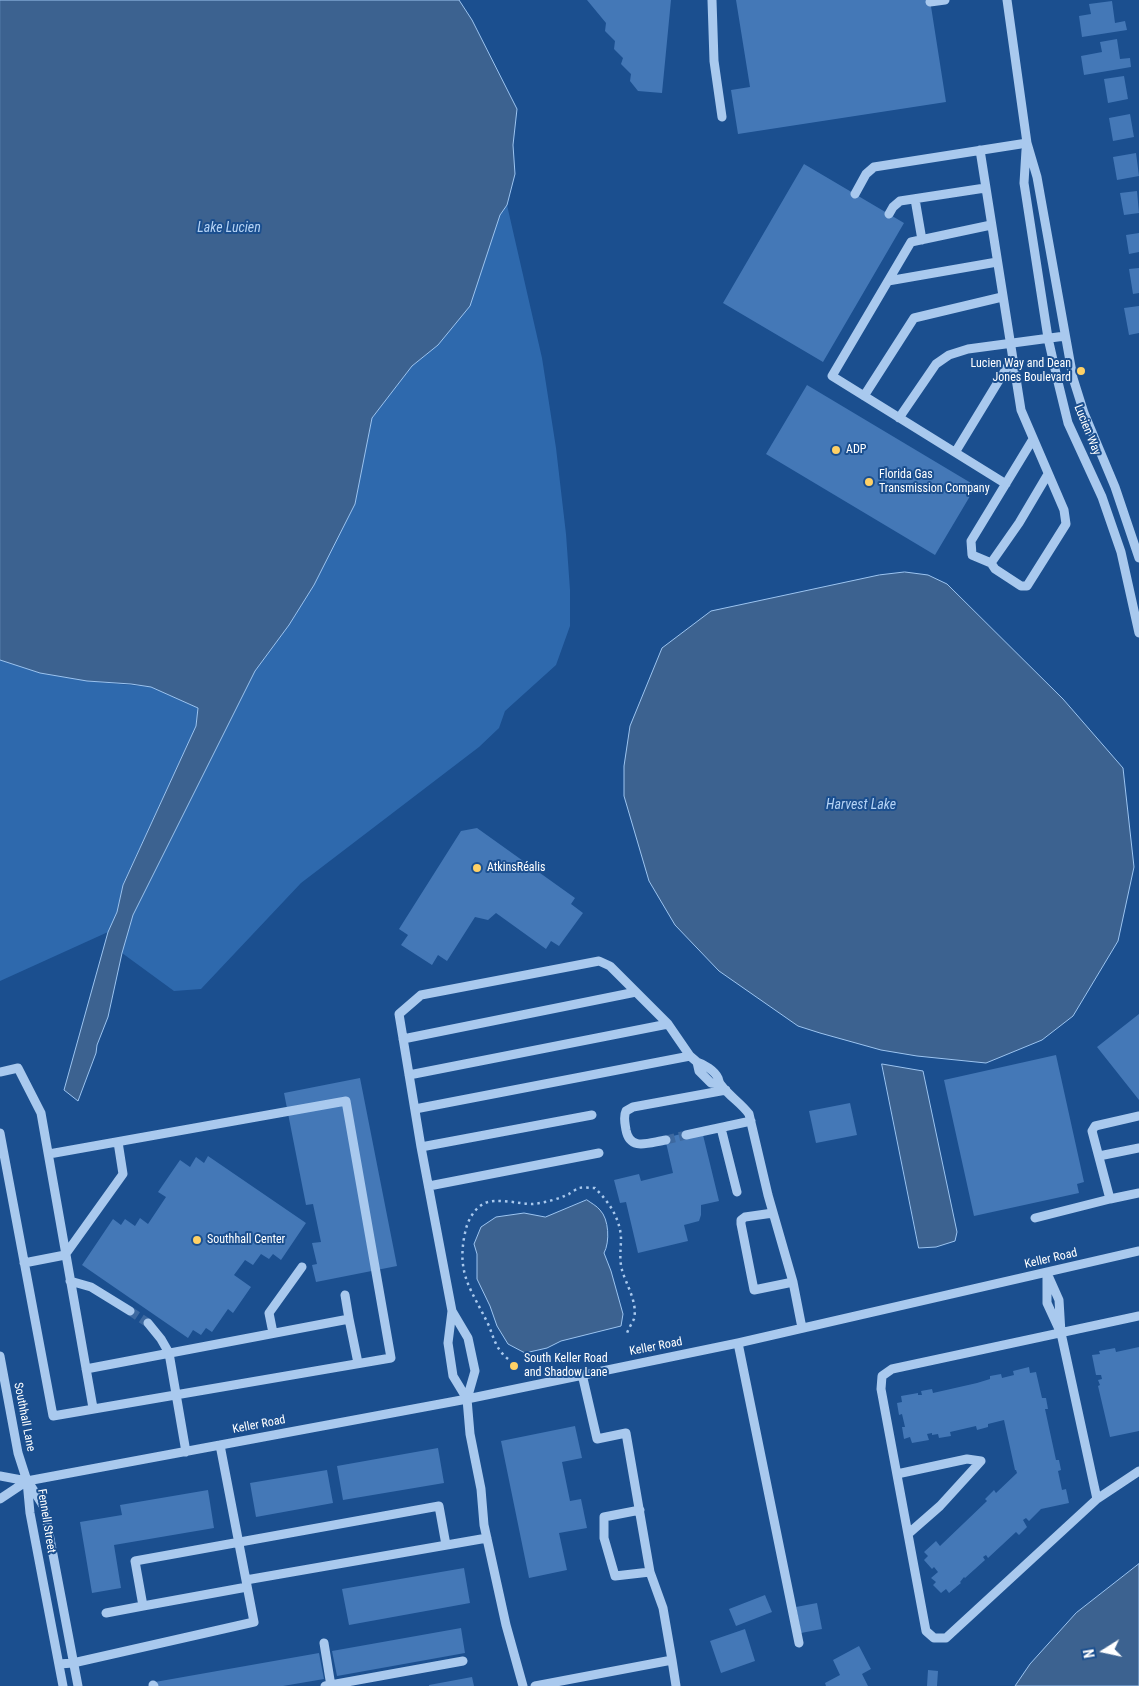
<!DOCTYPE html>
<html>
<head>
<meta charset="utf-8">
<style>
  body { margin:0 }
  #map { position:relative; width:1139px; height:1686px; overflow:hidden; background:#1b4f8f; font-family:"Roboto Condensed",sans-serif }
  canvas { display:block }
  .north { position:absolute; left:1079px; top:1626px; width:50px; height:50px; -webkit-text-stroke:4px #1b4f8f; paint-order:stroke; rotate:260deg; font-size:14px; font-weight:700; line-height:20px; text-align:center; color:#fff }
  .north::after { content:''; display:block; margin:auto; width:18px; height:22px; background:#fff; clip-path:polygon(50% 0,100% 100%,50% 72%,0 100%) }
</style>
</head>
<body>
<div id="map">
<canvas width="1139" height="1686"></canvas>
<div class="north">N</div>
</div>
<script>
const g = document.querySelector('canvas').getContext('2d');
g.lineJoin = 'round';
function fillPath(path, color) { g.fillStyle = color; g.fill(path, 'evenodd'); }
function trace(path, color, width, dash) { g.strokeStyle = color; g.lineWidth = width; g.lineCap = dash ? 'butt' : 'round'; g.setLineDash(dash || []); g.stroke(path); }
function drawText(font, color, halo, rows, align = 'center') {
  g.font = font + ' "Roboto Condensed",sans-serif'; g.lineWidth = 4; g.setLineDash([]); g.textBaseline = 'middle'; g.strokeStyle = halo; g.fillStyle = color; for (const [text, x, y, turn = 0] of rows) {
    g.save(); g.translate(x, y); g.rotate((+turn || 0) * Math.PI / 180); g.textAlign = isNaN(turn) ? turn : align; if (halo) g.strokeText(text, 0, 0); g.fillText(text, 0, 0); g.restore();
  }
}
const green = new Path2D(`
  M507 205 542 358 556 448 566 534 570 590V626L556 665 505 711 499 728 479 747 301 883 201 989 174 991 122 953 133 915 255 671 289 625 314 585 355 504 372 418 412 366 438 345 500 215Z
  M0 660 40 673 87 681 151 687 198 708 196 726 123 884 117 912 108 932 0 981Z`);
const water = new Path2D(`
  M0 0H459L472 20 517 109 513 145 515 174 507 205 500 215 470 306 438 345 412 366 372 418 355 504 314 585 289 625 255 671 133 915 122 953 108 1017 97 1045 96 1053 78 1101 64 1090 108 932 117 912 123 885 196 726 198 708 151 687 131 684 87 681 40 673 0 660Z
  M905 572 928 575 947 584 1063 699 1123 768 1134 867 1118 941 1073 1016 1042 1040 986 1063 917 1056 881 1050 820 1033 798 1026 719 971 675 925 649 881 624 796V766L630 726 662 648 711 611 879 575Z
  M882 1064 923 1071 957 1232 955 1241 936 1247 919 1248Z
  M587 1200C591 1203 597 1206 600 1210 609 1219 610 1242 604 1253L611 1271 623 1314 621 1326 561 1341 547 1348 525 1353 508 1344 497 1326 490 1306 477 1279V1254L474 1244 481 1227 496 1217 524 1213 545 1217Z
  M1139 1564V1686H1015L1030 1664 1076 1613Z`);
const building = new Path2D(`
  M587 0H671L662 93 638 91 630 81 631 74 621 64 623 58 614 49 615 41 605 31 606 23Z
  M736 0H930L946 102 738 134 731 90 750 87Z
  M1112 1 1115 23 1125 21 1127 30 1082 37 1079 16 1091 14 1089 4Z
  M1117 39 1120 59 1130 58 1131 67 1084 75 1081 56 1102 52 1100 42Z
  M1124 76 1128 99 1108 103 1104 79Z
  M1130 114 1134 137 1113 141 1109 118Z
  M1136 153 1139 176 1117 180 1113 157Z
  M804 164 904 223 823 362 723 303Z
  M1137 191 1139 213 1124 215 1120 193Z
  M1139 233V252L1129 254 1126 235Z
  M1139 268V293L1133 294 1129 269Z
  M1139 306V333L1129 335 1124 308Z
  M807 385 976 486 935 555 766 454Z
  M477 828 575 898 571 904 583 913 559 946 551 941 546 949 496 913 488 920 475 917 447 961 438 955 432 965 401 945 408 935 399 929 461 831Z
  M1139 1014V1100L1097 1047Z
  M1056 1055 1084 1182 1077 1184 1079 1193 974 1216 944 1080Z
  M360 1078 397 1266 316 1282 312 1265 317 1264 312 1243 321 1242 313 1204 306 1205 284 1093Z
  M850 1103 857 1135 816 1143 809 1111Z
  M685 1133 703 1135 719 1201 701 1205V1215L699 1221 684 1225 688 1241 638 1253 626 1202 620 1203 614 1180 639 1174 641 1181 673 1173 665 1138Z
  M208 1156 306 1223 281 1260 273 1254 269 1259 261 1254 253 1265 245 1260 234 1275 251 1287 233 1313 228 1309 212 1332 206 1328 201 1335 193 1330 188 1338 82 1265 113 1219 121 1225 125 1219 135 1226 140 1218 148 1224 166 1197 158 1192 180 1160 190 1167 196 1157 204 1163Z
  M1139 1347V1431L1110 1437 1098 1386 1100 1385 1098 1380 1102 1379 1101 1375H1096L1092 1355 1100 1354 1099 1351 1115 1348 1116 1352Z
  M1029 1367 1030 1373 1036 1372 1042 1398H1046L1048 1409H1045L1056 1460H1059L1061 1470 1058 1471 1062 1490 1066 1489 1069 1503 1041 1509 1029 1521 1026 1518 1023 1520 1027 1527 1019 1535 1016 1532 988 1558 986 1555 983 1557 985 1560 965 1578 964 1577 960 1582 961 1583 949 1593 946 1589 941 1593 933 1585 936 1582 931 1578 938 1572 934 1567 932 1569 924 1560 928 1556 924 1552 936 1541 940 1546 987 1501 985 1499 994 1490 996 1493 1017 1473 1016 1470H1015L1004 1420 988 1424V1427L977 1430 976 1426 950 1432 951 1436 939 1438 938 1434 932 1435V1433L927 1434 929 1440 912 1443 910 1437 904 1439 902 1427H905L902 1414 899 1415 897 1403 902 1402 901 1396 918 1393V1395H922L921 1391 932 1389 933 1393 977 1383 990 1379V1376L1001 1374 1002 1378 1014 1375 1013 1371Z
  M575 1426 582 1458 562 1462 570 1501 581 1499 587 1528 559 1533 567 1570 529 1578 501 1441Z
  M438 1448 444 1483 343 1500 337 1466Z
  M327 1470 333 1503 256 1517 250 1483Z
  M208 1490 214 1528 114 1545 121 1588 92 1593 80 1522 122 1515 120 1505Z
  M464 1568 470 1603 349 1625 342 1589Z
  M765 1595 772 1612 736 1626 729 1609Z
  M817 1603 822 1629 801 1633 796 1607Z
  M461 1628 465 1653 337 1676 332 1651Z
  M745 1629 755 1661 721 1673 710 1641Z
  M859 1646 871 1669 862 1674 868 1686H826L825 1683 840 1675 833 1660Z
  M319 1653 324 1679 283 1686H156L155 1682Z
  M928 1670 938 1671 937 1686H927Z
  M472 1677 474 1686H429V1685Z`);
const minorTunnel = new Path2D(`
  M666 1140 686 1135
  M130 1311 148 1323`);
const path = new Path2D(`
  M508 1359C496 1349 494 1339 489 1326 472 1290 456 1275 465 1233 467 1222 473 1210 483 1204 495 1197 519 1204 532 1204 545 1203 558 1199 569 1194 572 1192 576 1189 579 1188 584 1187 590 1188 595 1188 609 1202 620 1218 621 1238 621 1249 619 1259 622 1270 626 1284 638 1303 634 1319 632 1323 629 1328 627 1333`);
const minor = new Path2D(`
  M712 0 714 61 722 117
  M1007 0 1027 143 1037 177 1073 378 1084 413 1115 487 1139 558
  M930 2 945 0
  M980 150 1021 410 1064 510 1066 524 1027 586H1021L995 569 991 563 972 555 971 541 1033 439
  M1026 150 1024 183 1048 338 1058 382 1068 423 1102 497 1121 552 1139 633
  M855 194 866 174 874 167 1027 143
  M915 199 922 240
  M889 214 893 207 900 201 985 188
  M991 225 911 242 832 376 1006 484
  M888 281 997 262
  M864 396 914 318 1002 297
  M899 418 936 364 949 355 968 349 1065 336
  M956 451 1012 359
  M991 563 1019 523 1048 474
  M403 1039 636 992
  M697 1062C704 1064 715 1071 718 1078 719 1081 719 1083 721 1085 729 1096 741 1103 749 1114L768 1195 793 1282 802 1328
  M0 1072 18 1068 41 1113 93 1408
  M409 1075 668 1024
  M415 1109 690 1056
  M721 1128 737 1192
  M0 1133 53 1416 391 1358 346 1101 49 1154
  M686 1135 751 1121
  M666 1140C650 1142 630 1152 626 1130 625 1123 623 1117 626 1111L633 1107 726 1090
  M421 1147 592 1115
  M1099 1156 1139 1148
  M429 1186 599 1153
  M1110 1199 1139 1193
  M773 1213 745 1217 741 1220V1224L754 1290 793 1282
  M1035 1218 1110 1199 1092 1131 1095 1126 1139 1116
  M24 1263 65 1255 123 1174 118 1142
  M1047 1273 1059 1300 1061 1333 1097 1499
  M1047 1277V1303L1059 1329
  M70 1281 91 1287 130 1311
  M452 1311 468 1338 475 1371 467 1399 470 1434 481 1489 484 1525 506 1625 523 1686
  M1139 1316 892 1369 882 1376 881 1389 926 1631 934 1638H946L1097 1499 1139 1471
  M349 1319 358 1363
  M148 1323 161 1339 169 1353 186 1452
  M273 1333 269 1313 302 1267
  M738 1343 799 1643
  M0 1356 18 1453 27 1481 30 1513 63 1686
  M86 1369 349 1319 345 1295
  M467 1399 453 1376 448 1343 452 1311 421 1147 399 1014 421 995 599 961 610 966 668 1024 690 1056 697 1062 699 1071 711 1083 719 1084
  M897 1474 967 1459 981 1461 940 1506 908 1534
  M0 1476 27 1481
  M29 1483 44 1507 78 1686
  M0 1499 27 1481 467 1399 738 1343 1139 1251
  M640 1510 604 1517V1538L615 1576 650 1572
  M246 1580 487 1538
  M247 1587 143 1606 135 1561 439 1506 446 1545
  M106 1613 143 1606
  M324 1643 331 1686
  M672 1660 676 1686
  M59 1664 73 1663 254 1622 220 1445
  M153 1685 154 1686
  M325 1686 463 1661
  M535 1686 672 1660 663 1608 650 1572 626 1433 597 1439 582 1374`);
const markers = [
  [1081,371,5,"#ffd166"],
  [836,450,5,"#ffd166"],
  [869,482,5,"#ffd166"],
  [477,868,5,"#ffd166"],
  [197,1240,5,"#ffd166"],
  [514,1366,5,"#ffd166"]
];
const poiNames = [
  ["Lucien Way and Dean",1071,364,"right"],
  ["Jones Boulevard",1071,378,"right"],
  ["ADP",846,450],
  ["Florida Gas",879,475],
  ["Transmission Company",879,489],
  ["AtkinsRéalis",487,868],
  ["Southhall Center",207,1240],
  ["South Keller Road",524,1359],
  ["and Shadow Lane",524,1373]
];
const streetNames = [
  ["Lucien Way",1087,430,68],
  ["Keller Road",1051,1259,-13],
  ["Keller Road",656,1347,-11],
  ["Southhall Lane",24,1417,79],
  ["Keller Road",259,1425,-11],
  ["Fennell Street",46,1521,81]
];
const waterNames = [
  ["Lake Lucien",229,228],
  ["Harvest Lake",861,805]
];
fillPath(green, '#2e69ad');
fillPath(water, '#3c6290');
trace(water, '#9cc4f0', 1);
fillPath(building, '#4478b7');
trace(minorTunnel, '#3d69a0', 9, [9, 4.5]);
trace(path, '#a9c9ee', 2.5, [2.5, 4]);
trace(minor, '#a9c9ee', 9);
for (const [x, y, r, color] of markers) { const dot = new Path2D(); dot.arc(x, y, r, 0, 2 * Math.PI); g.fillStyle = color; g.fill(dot); trace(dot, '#1b4f8f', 2); }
drawText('12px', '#fff', '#1b4f8f', poiNames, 'left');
drawText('12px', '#fff', '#1b4f8f', streetNames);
drawText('italic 14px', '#b5d3f5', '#1b4f8f', waterNames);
</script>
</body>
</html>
